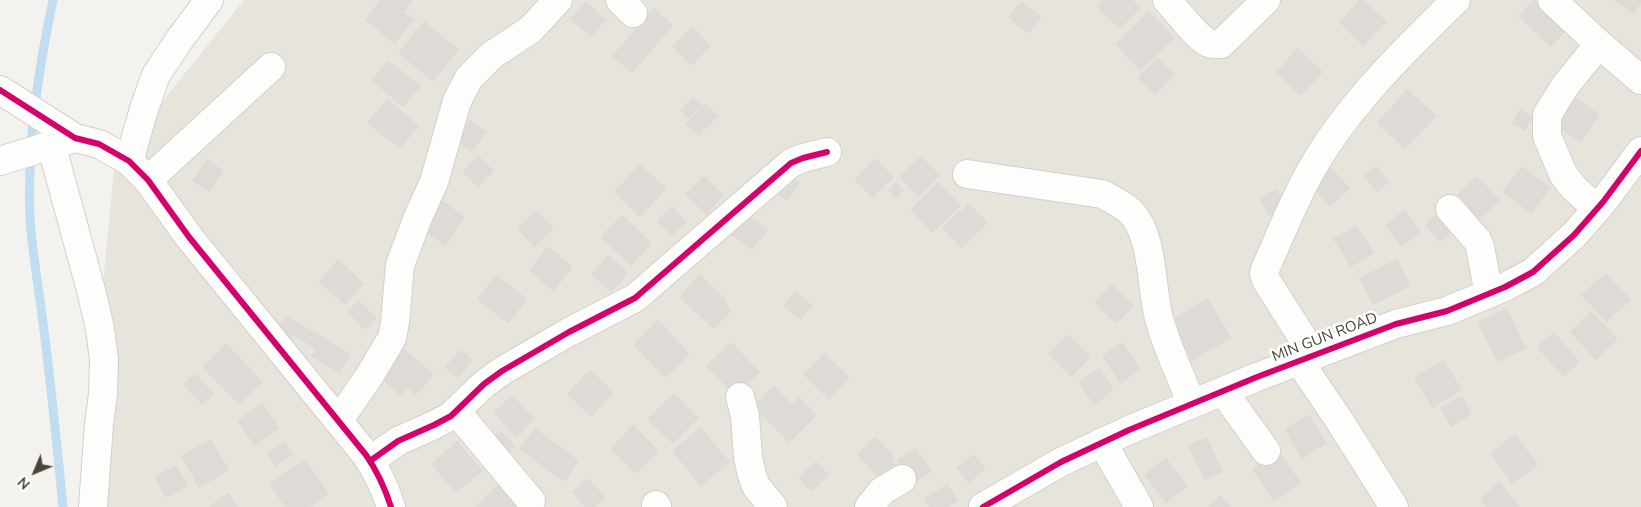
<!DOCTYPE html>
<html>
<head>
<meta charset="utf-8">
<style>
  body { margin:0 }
  #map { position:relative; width:1641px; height:507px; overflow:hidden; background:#f4f2ee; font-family:"Nunito Sans",sans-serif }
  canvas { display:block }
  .north { position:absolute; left:10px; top:447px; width:50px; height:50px; -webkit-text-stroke:4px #fff; paint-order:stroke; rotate:225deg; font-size:14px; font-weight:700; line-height:20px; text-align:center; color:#4b4439 }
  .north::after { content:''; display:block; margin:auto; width:18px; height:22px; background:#4b4439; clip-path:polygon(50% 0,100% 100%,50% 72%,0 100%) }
</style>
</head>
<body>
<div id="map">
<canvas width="1641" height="507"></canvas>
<div class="north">N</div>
</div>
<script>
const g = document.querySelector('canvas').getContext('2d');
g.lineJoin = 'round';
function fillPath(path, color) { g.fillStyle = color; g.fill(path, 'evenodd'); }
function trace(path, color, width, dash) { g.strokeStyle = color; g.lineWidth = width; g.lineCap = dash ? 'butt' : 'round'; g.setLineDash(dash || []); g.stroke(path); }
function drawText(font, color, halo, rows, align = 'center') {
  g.font = font + ' "Nunito Sans",sans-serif'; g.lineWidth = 5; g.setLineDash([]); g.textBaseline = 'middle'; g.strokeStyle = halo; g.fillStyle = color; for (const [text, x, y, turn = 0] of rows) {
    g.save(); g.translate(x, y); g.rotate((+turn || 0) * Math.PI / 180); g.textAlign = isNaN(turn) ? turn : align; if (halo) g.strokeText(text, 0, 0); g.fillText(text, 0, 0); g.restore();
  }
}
const residential = new Path2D(`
  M244 0H1641V507H81L115 160Z`);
const stream = new Path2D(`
  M53 0C38 71 27 144 30 218 32 252 39 288 43 323 51 384 57 445 63 507`);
const building = new Path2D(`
  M380 0H413L404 12 414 19 395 44 365 20Z
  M1103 0H1133L1141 8 1120 29 1096 7Z
  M1360 0H1364L1387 22 1363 46 1339 22Z
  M1534 0 1566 31 1551 47 1518 16Z
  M1614 0H1641V3L1633 14Z
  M586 1 606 20 591 37 570 19Z
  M1022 1 1042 18 1028 34 1008 17Z
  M654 8 673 25 632 73 612 56Z
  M1149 11 1175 38 1140 71 1115 44Z
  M424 21 459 50 433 82 398 53Z
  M693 27 711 46 691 66 672 46Z
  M1297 48 1323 72 1301 96 1276 73Z
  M1158 58 1175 75 1155 95 1138 77Z
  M388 60 421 86 403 107 371 80Z
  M1407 89 1437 116 1405 149 1377 123Z
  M1571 94 1600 115 1580 143 1551 123Z
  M693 97 701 105 688 119 680 111Z
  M387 99 419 126 400 149 367 123Z
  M705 103 718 116 699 136 685 124Z
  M1520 109 1533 117 1525 131 1512 123Z
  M470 120 486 132 472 152 456 141Z
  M478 155 494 171 478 187 462 172Z
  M921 156 940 175 918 197 899 177Z
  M875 158 894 177 872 198 854 179Z
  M207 159 224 171 209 192 192 181Z
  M640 164 667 189 640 217 614 192Z
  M1328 164 1350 188 1330 206 1308 181Z
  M1376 166 1389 182 1377 192 1363 176Z
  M1522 166 1550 188 1531 214 1502 191Z
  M786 172 800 183 787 201 772 190Z
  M704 176 724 195 706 215 685 194Z
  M1477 176 1500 200 1476 223 1453 198Z
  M896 182 904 191 896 199 888 191Z
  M938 182 961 206 932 233 910 210Z
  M1276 189 1286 206 1269 216 1259 199Z
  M440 199 465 217 445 246 420 228Z
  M969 203 988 223 961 248 942 228Z
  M672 206 687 222 672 236 657 221Z
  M536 210 554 228 535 247 517 229Z
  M741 210 768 230 752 250 725 231Z
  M1404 210 1421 232 1401 247 1385 225Z
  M1436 214 1452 231 1440 242 1425 225Z
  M622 215 652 243 631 266 600 237Z
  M1356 225 1374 253 1351 267 1333 239Z
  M548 246 573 267 554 291 529 271Z
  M608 255 628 273 612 292 591 275Z
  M338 259 364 284 345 305 318 282Z
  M1397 259 1411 286 1373 305 1359 278Z
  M1606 273 1631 300 1606 322 1581 295Z
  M699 274 728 301 725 304 732 310 714 329 679 297Z
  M497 275 527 299 508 324 477 299Z
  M1112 284 1134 306 1116 324 1094 303Z
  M795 291 813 306 801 320 783 305Z
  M1208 298 1231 338 1192 361 1169 321Z
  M358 300 377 318 365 330 347 312Z
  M1507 308 1526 349 1497 362 1477 322Z
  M1591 311 1618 339 1596 360 1570 332Z
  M286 315 351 354 339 373 311 356 316 349 293 335 290 341 275 332Z
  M658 320 690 354 665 378 633 344Z
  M1554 332 1580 362 1563 377 1537 347Z
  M1068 334 1091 357 1071 377 1048 354Z
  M731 342 760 372 735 396 706 366Z
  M1122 342 1141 369 1120 384 1102 356Z
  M226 343 263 382 239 405 202 367Z
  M401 346 434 375 416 395 407 387 400 396 376 374Z
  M461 349 473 360 458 378 445 367Z
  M824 353 850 378 829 400 803 374Z
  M1444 360 1462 390 1432 408 1414 377Z
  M1099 368 1114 390 1094 405 1078 382Z
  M590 370 614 392 591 417 567 394Z
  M195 373 214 394 202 405 183 384Z
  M774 385 792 404 799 397 817 415 789 443 753 406Z
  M674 393 699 418 673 444 647 419Z
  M512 395 535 419 516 437 493 413Z
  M1462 395 1472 414 1451 427 1440 408Z
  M262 403 280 428 255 446 237 421Z
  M1309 414 1327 443 1302 459 1284 429Z
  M633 425 659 451 636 474 610 449Z
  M700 427 730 462 701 486 672 451Z
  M535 428 579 461 564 482 519 449Z
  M500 430 516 446 505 457 489 441Z
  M1515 434 1538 465 1512 484 1490 453Z
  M875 436 894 456 891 459 900 469 885 484 856 455Z
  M1207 437 1223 472 1204 480 1188 445Z
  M211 439 229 470 199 488 181 456Z
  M457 441 483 471 456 493 431 464Z
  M284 442 293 454 276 467 267 454Z
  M916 448 932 471 913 484 897 460Z
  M1279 451 1301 483 1274 502 1252 469Z
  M974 454 986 469 969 483 956 468Z
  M1166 458 1188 486 1166 503 1144 475Z
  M305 459 329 494 310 507H285L269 484Z
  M816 461 829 475 811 492 798 478Z
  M176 465 188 486 166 498 154 477Z
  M588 478 606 498 595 507H585L572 492Z
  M1499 482 1520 507H1487L1480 499Z
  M500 483 520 507H475Z
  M948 484 958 501 947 507H929L924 498Z
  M228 493 238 507H208Z
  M1220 495 1231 507H1208Z`);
const minor = new Path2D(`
  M620 0 633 13
  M1167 0C1177 11 1197 38 1209 43 1213 45 1217 44 1221 44L1266 0
  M1552 0 1599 44 1641 80
  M0 90 75 138 99 144 129 161 148 180 189 237 366 455C377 471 385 488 391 507
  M51 144 91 290 100 329 104 359 103 394 99 424 93 507
  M0 161 68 140
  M129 161 144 109 156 75 180 39 209 0
  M967 174 1102 194C1112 199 1122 204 1131 212 1155 238 1150 289 1160 322 1168 350 1181 377 1192 404
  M148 180 271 67
  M1450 209 1477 240 1480 247 1489 294
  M1597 209 1574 188 1563 174 1547 136V115L1565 86 1599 44
  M1314 356 1266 280 1264 273 1266 267C1281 234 1294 199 1313 167 1349 104 1404 51 1456 0
  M1299 361 1339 420 1394 507
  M1223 391 1266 451
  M740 397 745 416 748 458 752 475 756 486 773 507
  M456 411 531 501
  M339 420 370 375 392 338 395 322 400 265 418 217 434 182 457 101 469 78 492 55 530 30 558 0
  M1102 442 1139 507
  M370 461 398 441 434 425 451 416 484 384 502 371 569 332 635 298 791 163 803 158 827 152
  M656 505 657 507
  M869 507 882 491 902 479
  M983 507 1061 462 1129 430 1257 377 1396 324 1447 311 1505 287 1533 272 1574 235 1603 202 1641 151`);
const cycleway = new Path2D(`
  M0 90 75 138 99 144 129 161 148 180 189 237 366 455C377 471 385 488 391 507
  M370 461 398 441 434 425 451 416 484 384 502 371 569 332 635 298 791 163 803 158 827 152
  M983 507 1061 462 1129 430 1257 377 1396 324 1447 311 1505 287 1533 272 1574 235 1603 202 1641 151`);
const streetNames = [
  ["MIN GUN ROAD",1325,338,-21]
];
fillPath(residential, '#e7e4dc');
trace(stream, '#c0ddf1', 9);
fillPath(building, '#dedbd6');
trace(minor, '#d2d0cb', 30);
trace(minor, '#fdfdfc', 28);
trace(cycleway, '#d6006c', 6);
drawText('15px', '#4b4439', '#fff', streetNames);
</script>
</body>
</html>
